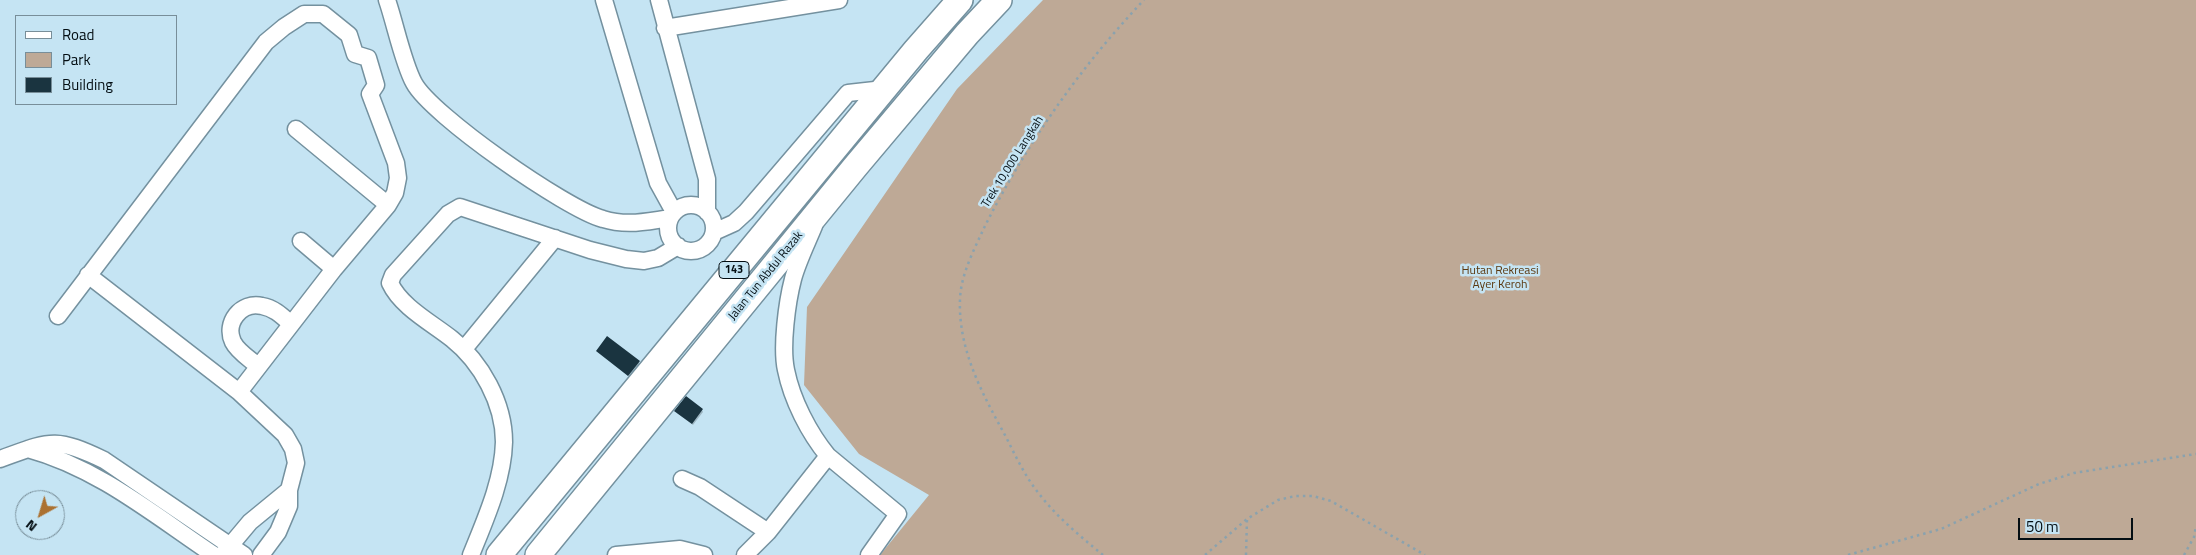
<!DOCTYPE html>
<html>
<head>
<meta charset="utf-8">
<style>
  body { margin:0 }
  #map { position:relative; width:2196px; height:555px; overflow:hidden; background:#c5e4f3; font-family:"Titillium Web",sans-serif }
  canvas { display:block }
  .legend { position:absolute; left:15px; top:15px; width:162px; height:90px; box-sizing:border-box; background:#c5e4f3; border:1px solid #788e99; margin:0; padding:6px 9px; list-style:none; font-size:15px; color:#040e13 }
  .legend li { display:flex; align-items:center; gap:10px; height:25px }
  .legend b { width:25px; border:1px solid #788e99 }
  .north { position:absolute; left:15px; top:490px; width:50px; height:50px; box-sizing:border-box; background:#c5e4f3; border:1px solid #788e99; border-radius:50%; rotate:219deg; font-size:14px; font-weight:700; line-height:20px; text-align:center; color:#040e13 }
  .north::after { content:''; display:block; margin:auto; width:18px; height:22px; background:#ab7131; clip-path:polygon(50% 0,100% 100%,50% 72%,0 100%) }
  .scale { position:absolute; left:2018px; top:518px; width:115px; height:22px; box-sizing:border-box; border:2px solid #040e13; border-top:0; padding-left:6px; font-size:15px; line-height:18px; white-space:nowrap; color:#040e13; -webkit-text-stroke:4px #c5e4f3; paint-order:stroke }
</style>
</head>
<body>
<div id="map">
<canvas width="2196" height="555"></canvas>
<ul class="legend">
<li><b style="height:6px;background:#fff"></b>Road</li>
<li><b style="height:14px;background:#bea996"></b>Park</li>
<li><b style="height:14px;background:#1a3440"></b>Building</li>
</ul>
<div class="north">N</div>
<div class="scale">50 m</div>
</div>
<script>
const g = document.querySelector('canvas').getContext('2d');
g.lineJoin = 'round';
function fillPath(path, color) { g.fillStyle = color; g.fill(path, 'evenodd'); }
function trace(path, color, width, dash) { g.strokeStyle = color; g.lineWidth = width; g.lineCap = dash ? 'butt' : 'round'; g.setLineDash(dash || []); g.stroke(path); }
function drawText(font, color, halo, rows, align = 'center') {
  g.font = font + ' "Titillium Web",sans-serif'; g.lineWidth = 5; g.setLineDash([]); g.textBaseline = 'middle'; g.strokeStyle = halo; g.fillStyle = color; for (const [text, x, y, turn = 0] of rows) {
    g.save(); g.translate(x, y); g.rotate((+turn || 0) * Math.PI / 180); g.textAlign = isNaN(turn) ? turn : align; if (halo) g.strokeText(text, 0, 0); g.fillText(text, 0, 0); g.restore();
  }
}
const green = new Path2D(`
  M1043 0H2196V555H880L929 495 859 454 804 385 807 307 957 89Z`);
const shadow = new Path2D(`
  M607 338 641 364 630 377 597 351Z
  M702 410 703 412 693 425 677 413Z`);
const building = new Path2D(`
  M607 336 640 361 628 376 596 351Z
  M686 396 703 409 692 424 674 411Z`);
const path = new Path2D(`
  M1103 555C1081 537 1058 518 1040 495 1026 478 1016 457 1006 437 982 393 958 350 960 299 961 274 974 250 984 228 1025 146 1081 66 1144 0
  M1205 555 1247 519 1278 500 1295 496H1313L1331 501 1425 555
  M1246 555 1247 519
  M1848 555 1941 529 2039 484 2074 473 2196 454
  M2184 555 2194 537 2196 526`);
const minor = new Path2D(`
  M387 0C395 23 403 63 414 83 431 115 566 209 603 219 625 226 647 222 670 218
  M604 0 658 183 674 212
  M659 0 707 179V212
  M665 28 839 0
  M296 129 388 205
  M668 228a23 23 0 1 1 46 0a23 23 0 1 1-46 0Z
  M714 232 734 223 746 212 848 93 884 89
  M301 241 334 269
  M88 275 239 392 285 435 293 449 296 463 289 490V506L278 532 261 555
  M58 316 266 42 284 27 304 14H323L349 35 355 54 368 58 376 85 370 94 396 163 398 178 395 193 388 205 334 269 239 392
  M464 349 555 238
  M258 366C250 359 238 352 233 342 224 323 241 301 262 306 274 308 282 316 291 324
  M28 449C98 468 154 515 214 555
  M828 456 898 514 869 555
  M0 459C50 441 54 436 104 460L244 555
  M682 479 700 487 768 532
  M224 553 250 522 289 490
  M471 555C485 520 503 481 504 442 504 403 481 362 452 339 432 323 401 307 390 283L393 275 448 214 460 207 590 250 626 259 644 261 658 258 678 246
  M616 555 680 549 704 555
  M745 555 768 532 828 456C809 433 792 400 786 370 781 347 787 302 793 279 798 261 807 243 814 226`);
const highway = new Path2D(`
  M499 555 916 50 960 0
  M538 555 855 167 967 34 999 0`);
const shields = [
  [734,270,30]
];
const shieldNames = [
  ["143",734,270]
];
const streetNames = [
  ["Trek 10,000 Langkah",1013,162,-58],
  ["Jalan Tun Abdul Razak",766,276,-51]
];
const parkNames = [
  ["Hutan Rekreasi",1500,271],
  ["Ayer Keroh",1500,285]
];
fillPath(green, '#bea996');
fillPath(shadow, '#0003');
fillPath(building, '#1a3440');
trace(minor, '#74919f', 19);
trace(highway, '#74919f', 28);
trace(path, '#8aa2ae', 2.5, [2.5, 4]);
trace(minor, '#fff', 16);
trace(highway, '#fff', 25);
for (const [x, y, w] of shields) { const box = new Path2D(); box.roundRect(x - w / 2, y - 8.5, w, 17, 4); g.fillStyle = '#c5e4f3'; g.fill(box); trace(box, '#040e13', 1); }
drawText('bold 11px', '#040e13', null, shieldNames);
drawText('12px', '#040e13', '#c5e4f3', streetNames);
drawText('12px', '#5a370e', '#c5e4f3', parkNames);
</script>
</body>
</html>
